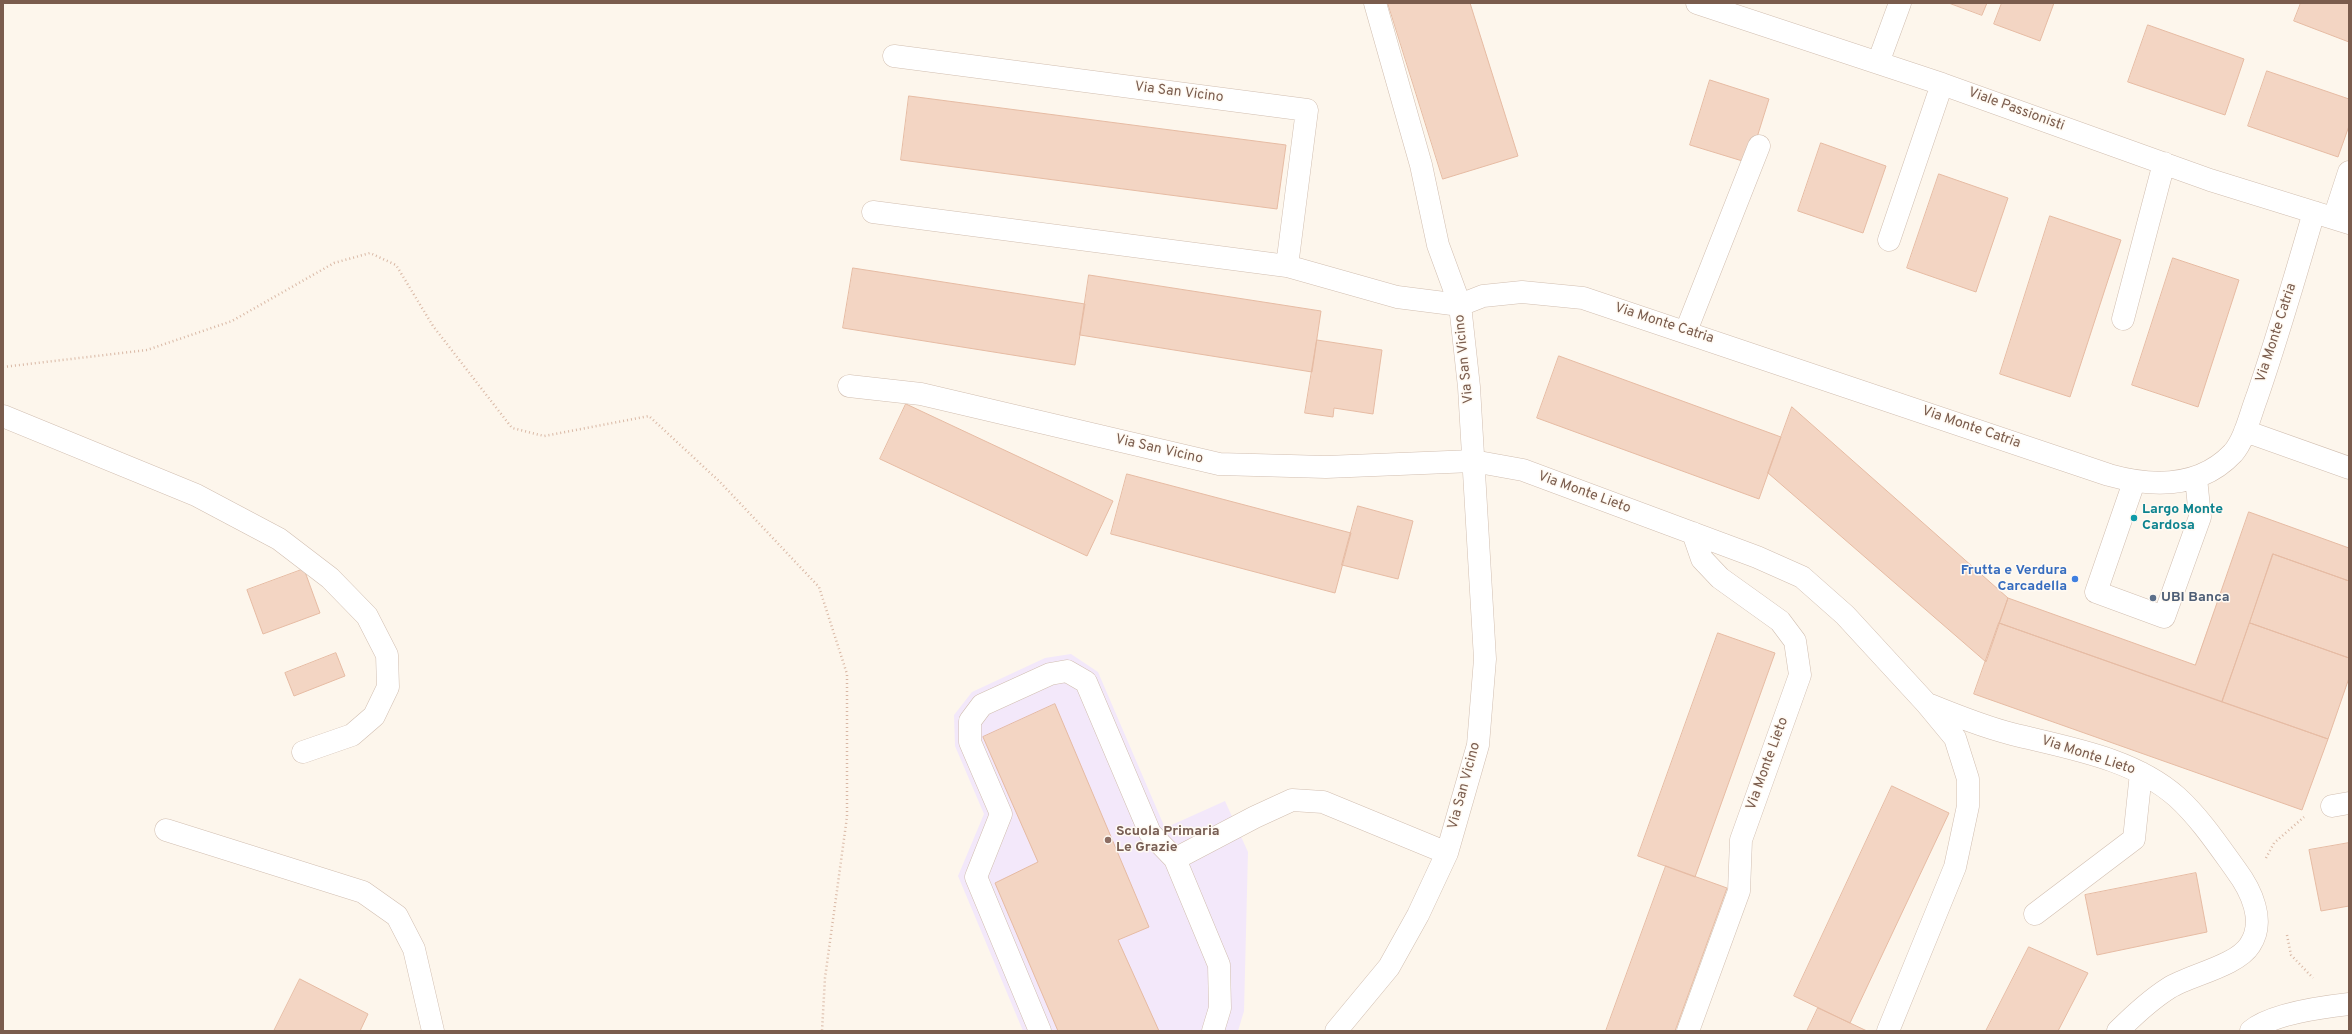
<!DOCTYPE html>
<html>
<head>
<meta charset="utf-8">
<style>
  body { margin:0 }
  #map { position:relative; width:2352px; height:1034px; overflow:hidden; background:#fdf6ec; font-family:Overpass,sans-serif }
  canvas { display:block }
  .frame { position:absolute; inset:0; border:4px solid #7a5c4d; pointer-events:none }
</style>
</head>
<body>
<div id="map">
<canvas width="2352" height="1034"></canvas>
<div class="frame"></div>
</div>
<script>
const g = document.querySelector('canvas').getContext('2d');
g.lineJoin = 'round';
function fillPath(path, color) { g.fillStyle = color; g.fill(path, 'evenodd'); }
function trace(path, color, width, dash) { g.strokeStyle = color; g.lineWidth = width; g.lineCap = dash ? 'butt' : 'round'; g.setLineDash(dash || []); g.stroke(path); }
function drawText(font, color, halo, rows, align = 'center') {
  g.font = font + ' Overpass,sans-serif'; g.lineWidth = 3; g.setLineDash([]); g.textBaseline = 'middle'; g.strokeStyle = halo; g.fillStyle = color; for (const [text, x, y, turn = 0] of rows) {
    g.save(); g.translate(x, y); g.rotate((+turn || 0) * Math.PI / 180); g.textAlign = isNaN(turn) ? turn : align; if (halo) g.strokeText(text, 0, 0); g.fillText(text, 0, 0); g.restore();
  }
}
const education = new Path2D(`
  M1071 654 1098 672 1165 828 1225 801 1248 852 1244 1011 1238 1031H1023L958 876 984 814 955 746 954 715 972 692 1045 658Z`);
const building = new Path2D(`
  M1388 3H1470L1518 156 1443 179Z
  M1949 3H1987L1982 15Z
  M2002 3H2054L2040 41 1994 24Z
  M2301 3H2349V42L2294 21Z
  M2148 25 2244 59 2225 115 2128 82Z
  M2267 71 2349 99V126L2338 157 2248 126Z
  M1710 80 1769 99 1749 163 1690 145Z
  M909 96 1286 145 1277 209 901 160Z
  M1821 143 1886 166 1863 233 1798 211Z
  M1939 174 2008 198 1976 292 1907 268Z
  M2050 216 2121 240 2070 397 2000 374Z
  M2173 258 2239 280 2198 407 2132 385Z
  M853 268 1085 304 1075 365 843 328Z
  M1089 275 1321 311 1312 372 1080 335Z
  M1317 340 1382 350 1373 414 1334 408 1333 417 1305 413Z
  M1559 356 1781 437 1759 499 1537 418Z
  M906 404 1113 501 1087 556 880 459Z
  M1792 407 2008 598 1986 662 1768 473Z
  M1127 474 1351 533 1335 593 1111 534Z
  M1358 506 1413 521 1398 579 1342 565Z
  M2249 512 2349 548V581L2273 554 2222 702 1999 623 2008 598 2195 665Z
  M2273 554 2349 581V658L2250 623Z
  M304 569 320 613 263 634 247 590Z
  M1999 623 2328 739 2302 810 1974 694Z
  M2250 623 2349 658V678L2328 739 2222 702Z
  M1718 633 1775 653 1695 877 1638 856Z
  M336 653 345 676 294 696 285 673Z
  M1055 704 1149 927 1118 940 1159 1031H1058L995 883 1038 862 983 737Z
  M1892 786 1949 813 1850 1023 1794 996Z
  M2349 843V906L2321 911 2309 850Z
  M1666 866 1727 888 1675 1031H1606Z
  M2196 873 2207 932 2097 955 2085 895Z
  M2029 947 2088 973 2058 1031H1986Z
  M300 979 368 1014 360 1031H274Z
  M1818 1008 1850 1023 1867 1031H1807Z`);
const path = new Path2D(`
  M3 367 147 350 232 321 334 263 370 253 396 265 433 326 512 428 544 436 649 416 720 482 819 587 847 674V817L825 978 822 1031
  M2266 858 2274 843 2304 817
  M2287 935 2291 955 2313 978`);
const minor = new Path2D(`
  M1697 3 1942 84 2210 180 2349 223
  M894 56 1307 110 1287 266
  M1878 63 1900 3
  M873 212 1287 266 1397 297 1460 305
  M2334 218 2349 172
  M1889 240 1942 84
  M1460 305 1483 296 1522 292 1583 298 2109 475C2152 487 2199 489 2233 453 2245 439 2250 415 2257 397 2278 336 2296 274 2314 212
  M2123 319 2164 163
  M1686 331 1759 146
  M849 386 921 394 1219 464 1326 467 1473 461 1523 470 1757 557 1802 577 1845 615 1926 703 1955 738 1968 779V806L1955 867 1888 1031
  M3 416 196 495 279 539 330 578 367 616 387 655 388 687 374 716 352 735 303 752
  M2245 431 2349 468
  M2134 482 2096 592 2164 617 2200 517 2196 478
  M1930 705C1957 716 1984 727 2012 734 2068 748 2133 758 2177 797 2200 818 2218 845 2236 870 2251 890 2266 921 2250 945 2237 966 2190 975 2169 988 2150 1000 2134 1015 2118 1031
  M2332 806 2349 803
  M166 830 363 892 397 916 414 949 433 1031
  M1175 859 1255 817 1292 800 1323 802 1447 853
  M2035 914 2134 839 2141 773
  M1040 1031 976 877 1001 814 970 742V721L982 705 1050 674 1067 671 1086 682 1150 833 1175 859 1219 965 1220 1008 1213 1031
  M1336 1031 1389 967 1418 915 1447 853 1478 745 1485 659 1469 387 1460 305 1438 245 1421 165 1375 3
  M1688 1031 1739 891 1741 840 1800 675 1795 641 1780 621 1720 578 1702 559 1693 533
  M2251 1031C2271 1014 2322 1007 2349 1004`);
const markers = [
  [2134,518,4,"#0f9aa8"],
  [2075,579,4,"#3f7fe0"],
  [2153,598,4,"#5c6f8a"],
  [1108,840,4,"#8d6e63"]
];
const streetNames = [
  ["Via San Vicino",1179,93,7],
  ["Viale Passionisti",2016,110,20],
  ["Via Monte Catria",1664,324,18],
  ["Via Monte Catria",2277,333,-72],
  ["Via San Vicino",1465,359,-96],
  ["Via Monte Catria",1971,428,19],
  ["Via San Vicino",1159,450,13],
  ["Via Monte Lieto",1584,493,20],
  ["Via Monte Lieto",2088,756,18],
  ["Via Monte Lieto",1768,764,-70],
  ["Via San Vicino",1465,786,-75]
];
const cultureNames = [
  ["Largo Monte",2142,510],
  ["Cardosa",2142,526]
];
const shopNames = [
  ["Frutta e Verdura",2067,571],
  ["Carcadella",2067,587]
];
const serviceNames = [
  ["UBI Banca",2161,598]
];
const educationNames = [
  ["Scuola Primaria",1116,832],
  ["Le Grazie",1116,848]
];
fillPath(education, '#f3e8fa');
fillPath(building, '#f3d5c3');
trace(building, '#e6bba3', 1);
trace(minor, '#d1beb0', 23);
trace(path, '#d9b8a5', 2.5, [1, 3]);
trace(minor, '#fff', 22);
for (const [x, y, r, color] of markers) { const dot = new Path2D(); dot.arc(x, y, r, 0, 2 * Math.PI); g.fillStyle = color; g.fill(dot); trace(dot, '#fffaf3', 1.5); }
drawText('14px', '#7a5c4d', '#fffaf3', streetNames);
drawText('bold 14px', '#0d838f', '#fffaf3', cultureNames, 'left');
drawText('bold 14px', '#366cbe', '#fffaf3', shopNames, 'right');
drawText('bold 14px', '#4e5e75', '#fffaf3', serviceNames, 'left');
drawText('bold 14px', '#785e54', '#fffaf3', educationNames, 'left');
</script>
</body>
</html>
